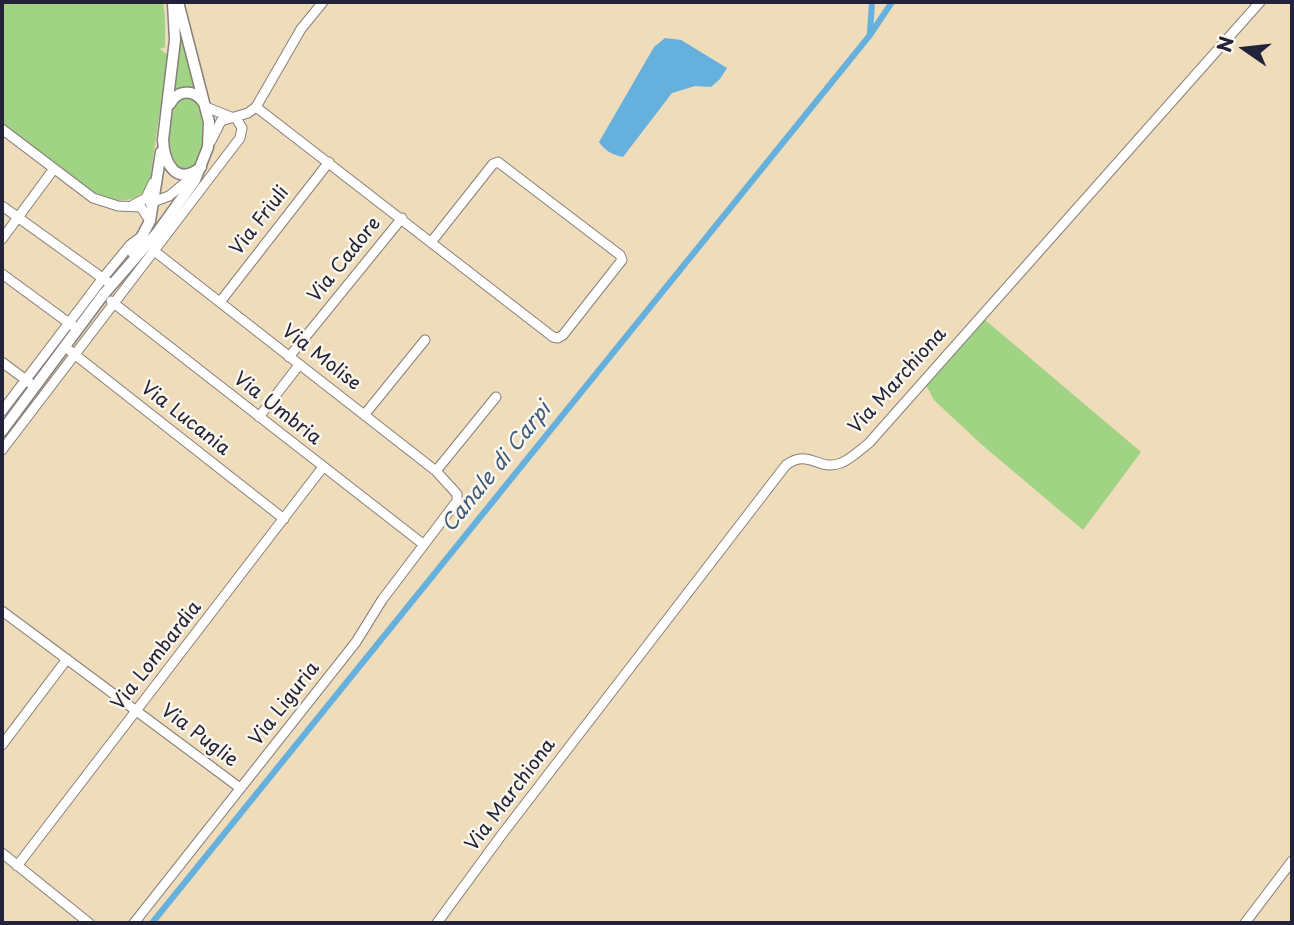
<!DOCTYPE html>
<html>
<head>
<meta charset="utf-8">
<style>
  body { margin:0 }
  #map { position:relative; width:1294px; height:925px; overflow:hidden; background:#eedcba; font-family:"Playpen Sans",sans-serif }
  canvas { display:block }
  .frame { position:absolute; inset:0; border:4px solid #22223b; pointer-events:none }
  .north { position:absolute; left:1210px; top:14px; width:70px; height:70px; -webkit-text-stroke:5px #fbf7ec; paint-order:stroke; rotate:284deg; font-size:19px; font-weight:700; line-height:28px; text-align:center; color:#22223b }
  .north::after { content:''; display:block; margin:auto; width:24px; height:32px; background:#22223b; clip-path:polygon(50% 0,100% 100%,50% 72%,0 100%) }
</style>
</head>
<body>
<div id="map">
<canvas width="1294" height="925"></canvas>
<div class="frame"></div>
<div class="north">N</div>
</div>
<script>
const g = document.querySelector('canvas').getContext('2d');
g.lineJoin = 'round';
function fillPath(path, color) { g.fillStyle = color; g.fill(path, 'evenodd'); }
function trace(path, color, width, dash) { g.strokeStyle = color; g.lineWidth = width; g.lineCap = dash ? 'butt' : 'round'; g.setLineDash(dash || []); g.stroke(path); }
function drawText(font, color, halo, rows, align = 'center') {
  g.font = font + ' "Playpen Sans",sans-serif'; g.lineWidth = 5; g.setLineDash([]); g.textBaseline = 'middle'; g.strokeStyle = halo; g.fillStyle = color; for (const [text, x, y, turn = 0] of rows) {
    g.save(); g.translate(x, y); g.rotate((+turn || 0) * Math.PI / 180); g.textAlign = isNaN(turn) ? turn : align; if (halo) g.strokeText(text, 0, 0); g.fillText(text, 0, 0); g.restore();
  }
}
const green = new Path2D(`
  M2 2H163L165 16V47L160 49 168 55 150 179C144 205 116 202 95 197L2 126Z
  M178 23 198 91 172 95Z
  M188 97 199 103C205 121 212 175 178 169L167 152 173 109 176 102Z
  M984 319 1141 452 1083 530 981 444 934 400 926 385Z`);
const water = new Path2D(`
  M665 38 681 40 727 68 720 79 711 87 695 86 672 93 623 157C613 155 605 151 599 142L654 47Z`);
const canal = new Path2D(`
  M870 33 872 2
  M152 923 870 35 892 2`);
const minor = new Path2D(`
  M206 107 231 117
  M256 107 553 337 558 338 563 335 622 260 620 255 498 162 493 164 432 241
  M2 129 93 198 118 206 141 207 150 221
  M211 141 221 121 248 113 256 107 301 29 323 2
  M150 203 169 196 191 178
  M133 205 146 198 153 183
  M2 206 108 282
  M2 239 53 170
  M2 274 73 326
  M111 301 423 544
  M220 302 329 162
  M69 350 284 519
  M289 357 402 218
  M2 362 30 383
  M2 411 103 278 130 245 142 236
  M365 414 425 340
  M259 417 299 365
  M2 450 240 138 242 128 236 118
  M436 471 496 397
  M2 611 240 788
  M2 745 67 659
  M2 853 89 923
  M17 866 323 467
  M134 923 356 642 382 600 457 501V494L436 471 153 250
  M437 923 503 833 786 465C810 448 818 472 841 463 851 459 860 450 869 443L1260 2
  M1245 923 1292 861`);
const major = new Path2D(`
  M173 3 175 40 163 140C164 162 176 188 201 167
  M170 104C178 89 194 89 204 103
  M133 253 150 221 161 152
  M2 431 103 295 157 233 195 180 208 147 209 122 178 2`);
const streetNames = [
  ["Via Friuli",260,221,-52],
  ["Via Cadore",345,260,-51],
  ["Via Molise",321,358,38],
  ["Via Marchiona",898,381,-48],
  ["Via Umbria",277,409,38],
  ["Via Lucania",185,419,38],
  ["Via Lombardia",157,656,-52],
  ["Via Liguria",285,704,-52],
  ["Via Puglie",199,736,37],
  ["Via Marchiona",511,795,-53]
];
const waterNames = [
  ["Canale di Carpi",497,468,-51]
];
fillPath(green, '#a0d383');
fillPath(water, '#65b0dd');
trace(canal, '#65b0dd', 6);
trace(minor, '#887f7a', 11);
trace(major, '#887f7a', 13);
trace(minor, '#fff', 9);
trace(major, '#fff', 10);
drawText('19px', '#22223b', '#fbf7ec', streetNames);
drawText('italic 21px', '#3d5b7c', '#fbf7ec', waterNames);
</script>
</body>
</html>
